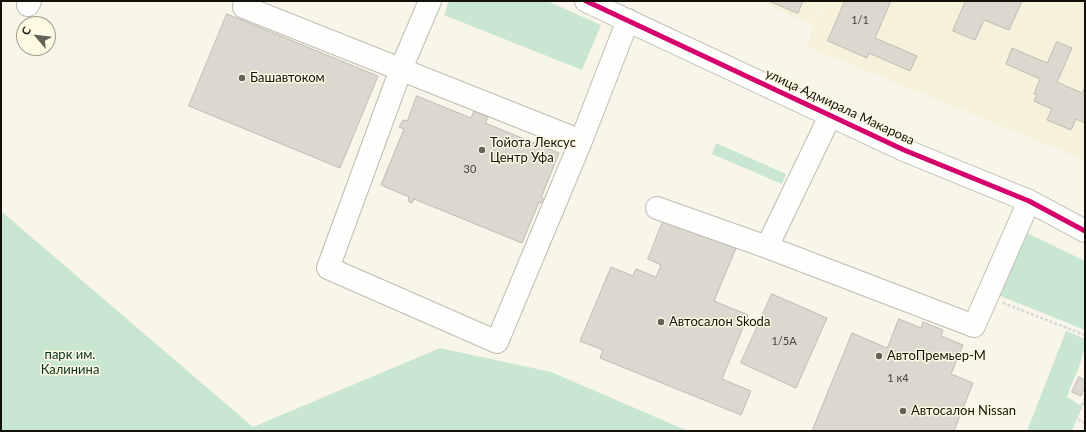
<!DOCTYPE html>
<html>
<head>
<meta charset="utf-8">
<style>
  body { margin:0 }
  #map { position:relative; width:1086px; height:432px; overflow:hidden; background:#f8f5e9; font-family:Lato,sans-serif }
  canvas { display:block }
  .frame { position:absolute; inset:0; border:2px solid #13110a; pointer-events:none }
  .north { position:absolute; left:16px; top:16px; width:40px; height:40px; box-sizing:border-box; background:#fef9e3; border:1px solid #a09c8c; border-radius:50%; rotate:298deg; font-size:11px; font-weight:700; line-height:16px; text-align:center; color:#13110a }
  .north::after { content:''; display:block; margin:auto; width:14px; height:18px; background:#636158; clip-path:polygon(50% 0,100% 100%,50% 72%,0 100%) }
</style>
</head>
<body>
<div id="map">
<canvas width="1086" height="432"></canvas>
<div class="frame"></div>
<div class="north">С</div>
</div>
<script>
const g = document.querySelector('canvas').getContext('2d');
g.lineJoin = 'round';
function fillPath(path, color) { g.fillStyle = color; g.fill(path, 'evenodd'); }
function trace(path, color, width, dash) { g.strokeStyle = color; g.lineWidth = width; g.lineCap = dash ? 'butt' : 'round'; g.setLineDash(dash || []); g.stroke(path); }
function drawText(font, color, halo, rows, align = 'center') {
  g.font = font + ' Lato,sans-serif'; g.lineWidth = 3; g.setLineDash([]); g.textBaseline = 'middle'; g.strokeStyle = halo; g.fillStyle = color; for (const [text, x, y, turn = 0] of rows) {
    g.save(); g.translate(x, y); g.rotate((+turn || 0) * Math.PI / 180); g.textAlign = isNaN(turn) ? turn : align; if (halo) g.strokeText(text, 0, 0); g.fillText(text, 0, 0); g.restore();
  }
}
const built = new Path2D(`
  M760 1H822L813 25Z
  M824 1H1085V160L806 46Z`);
const green = new Path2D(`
  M449 1H547L601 25 582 70 444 15Z
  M716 143 786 174 782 184 712 154Z
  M1 211 253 427 440 348 551 372 688 431H1Z
  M1023 231 1085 261V330L998 295Z
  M1066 331 1085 339C1085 359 1073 378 1067 397L1082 406 1072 431H1027Z`);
const building = new Path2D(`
  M769 1H803L798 13Z
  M845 1H891L875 38 917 56 910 71 869 53 867 58 828 41Z
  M966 1H1022L1009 30 984 20 975 40 953 31Z
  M227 14 378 76 340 168 189 106Z
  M1057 42 1072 48 1057 82 1082 93 1085 87V123L1076 119 1071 130 1047 120 1052 109 1034 101 1037 95 1034 94 1040 79 1006 64 1012 48 1047 63Z
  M417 96 471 118 474 111 488 117 485 123 559 153 541 198 545 199 543 203 539 202 522 243 414 199 412 203 408 201 409 197 381 185 404 129 399 127 403 120 407 121Z
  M664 219 736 248 714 301 748 315 722 379 751 391 741 415 600 358 603 350 580 341 611 267 633 276 636 269 656 277 661 265 648 259Z
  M772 294 827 318 796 388 741 363Z
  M899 319 921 328 923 322 943 330 941 336 963 345 951 374 973 383 954 431H812L852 333 887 348Z
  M1079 377 1085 380V387L1081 396 1072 392Z`);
const path = new Path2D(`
  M1003 303 1085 335
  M1085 398 1076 419 1085 423`);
const minor = new Path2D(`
  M247 1 244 7 581 141
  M430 1 401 69 328 268 497 342 581 141 628 20
  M586 1 904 150 1029 201 1085 231
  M28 5 30 1
  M657 208 767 247 974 326 1029 201
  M767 247 831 114`);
const cycleway = new Path2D(`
  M586 1 904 150 1029 201 1085 231`);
const markers = [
  [242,78,4,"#636158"],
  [482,150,4,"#636158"],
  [661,322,4,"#636158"],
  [879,356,4,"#636158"],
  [903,411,4,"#636158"]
];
const numberNames = [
  ["1/1",860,20],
  ["30",470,169],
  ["1/5А",784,341],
  ["1 к4",898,378]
];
const poiNames = [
  ["Башавтоком",250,78],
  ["Тойота Лексус",490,143],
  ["Центр Уфа",490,158],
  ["Автосалон Skoda",669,322],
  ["АвтоПремьер-М",887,356],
  ["Автосалон Nissan",911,411]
];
const streetNames = [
  ["улица Адмирала Макарова",840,107,25]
];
const parkNames = [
  ["парк им.",70,355],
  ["Калинина",70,370]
];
fillPath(built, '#f5f1db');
fillPath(green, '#c9e6d0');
fillPath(building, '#dbd8cf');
trace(building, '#bebcb3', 1);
trace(minor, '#bebcb3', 24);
trace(path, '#d9d8d5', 2.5, [3, 2]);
trace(minor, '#fefefc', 22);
trace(cycleway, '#d6006c', 5);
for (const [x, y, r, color] of markers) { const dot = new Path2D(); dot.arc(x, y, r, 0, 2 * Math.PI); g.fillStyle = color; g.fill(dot); trace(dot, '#fef9e3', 1.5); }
drawText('11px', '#45433b', null, numberNames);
drawText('13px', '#13110a', '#fef9e3', poiNames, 'left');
drawText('13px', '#13110a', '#fef9e3', streetNames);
drawText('13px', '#03321f', '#fef9e3', parkNames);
</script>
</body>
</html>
